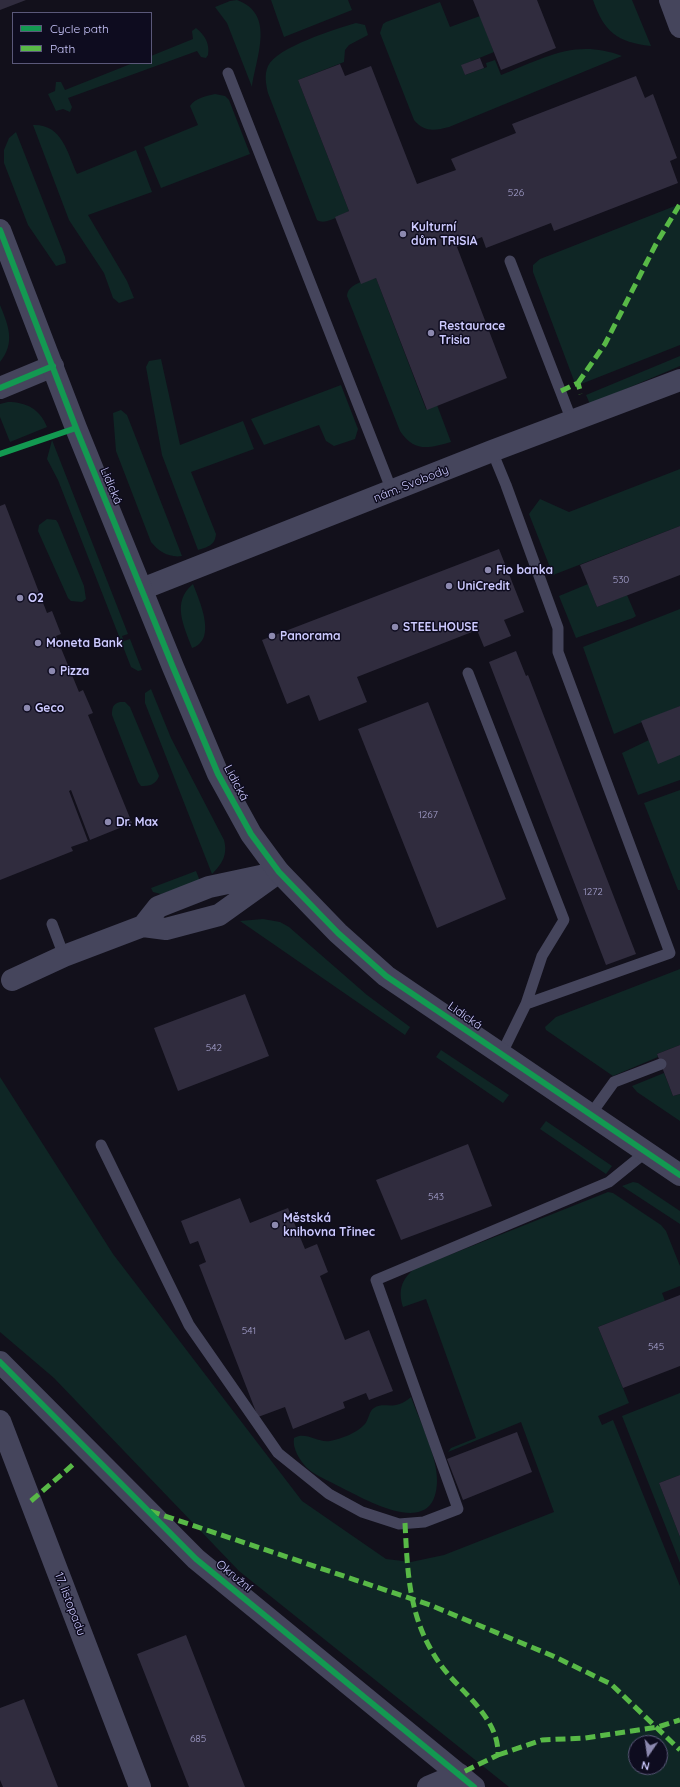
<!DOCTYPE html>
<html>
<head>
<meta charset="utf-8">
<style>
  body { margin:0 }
  #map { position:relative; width:680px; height:1787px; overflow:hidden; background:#12101b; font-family:Quicksand,sans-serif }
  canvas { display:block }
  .legend { position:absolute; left:12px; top:12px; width:140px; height:52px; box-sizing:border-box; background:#0e0c1f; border:1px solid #5a5879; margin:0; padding:5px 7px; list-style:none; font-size:12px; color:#cdcaff }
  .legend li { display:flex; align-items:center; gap:8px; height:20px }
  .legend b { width:20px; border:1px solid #5a5879 }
  .north { position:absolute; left:628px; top:1735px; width:40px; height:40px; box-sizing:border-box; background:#0e0c1f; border:1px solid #5a5879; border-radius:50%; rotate:193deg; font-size:11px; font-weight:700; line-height:16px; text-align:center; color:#cdcaff }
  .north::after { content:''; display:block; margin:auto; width:14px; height:18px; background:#8c89af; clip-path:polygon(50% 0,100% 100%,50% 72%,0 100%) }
</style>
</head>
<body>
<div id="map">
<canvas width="680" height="1787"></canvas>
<ul class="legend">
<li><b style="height:5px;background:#139951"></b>Cycle path</li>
<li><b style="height:5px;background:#58b947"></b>Path</li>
</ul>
<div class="north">N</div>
</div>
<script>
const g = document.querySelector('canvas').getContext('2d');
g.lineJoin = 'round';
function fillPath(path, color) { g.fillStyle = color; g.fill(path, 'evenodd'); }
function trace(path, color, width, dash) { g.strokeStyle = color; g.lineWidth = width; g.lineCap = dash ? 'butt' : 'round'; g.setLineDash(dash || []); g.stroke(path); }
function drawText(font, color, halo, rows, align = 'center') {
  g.font = font + ' Quicksand,sans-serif'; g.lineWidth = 3; g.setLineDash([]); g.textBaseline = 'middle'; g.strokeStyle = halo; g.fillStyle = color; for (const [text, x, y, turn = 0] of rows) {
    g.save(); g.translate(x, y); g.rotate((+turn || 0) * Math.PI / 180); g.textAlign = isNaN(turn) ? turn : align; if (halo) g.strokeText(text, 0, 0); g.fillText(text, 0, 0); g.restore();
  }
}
const green = new Path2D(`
  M237 0C276 14 256 57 252 87L227 23 215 7 230 1Z
  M271 0H348L352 10 284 37Z
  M593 0H632L651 46C617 42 604 32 593 0Z
  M440 2 450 27 480 16 494 52 462 65 465 75 487 67 486 63 495 60 501 75C544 58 576 38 622 56L449 127C434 131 424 132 414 120L380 33 383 24 386 22Z
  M356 23 365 25 368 35 349 45 345 50 344 62 298 80 349 211C341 214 326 226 317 220L268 93C266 84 264 75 268 66 277 47 336 29 356 23Z
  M196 28C205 35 210 44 208 55L206 58 201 57 197 51 68 98 72 107 70 112 63 109 56 111 48 94 55 91 56 82H61L65 90 133 63H151V56L193 39 192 31Z
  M215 94 225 96 229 100 250 154 161 188 144 147 198 125 190 106C195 98 207 96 215 94Z
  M33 125C62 124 67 152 77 174L136 150 152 192 88 215 127 281 134 298 119 303 113 298 104 273 69 220Z
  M16 132 65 257 66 263 56 266 28 225 4 163V150L9 138Z
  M680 204V345L576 386 533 272V265L540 259Z
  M376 278 426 409 437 405 451 442C429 448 415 453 400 431L347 296C348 283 366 281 376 278Z
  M0 305C8 325 16 342 0 362Z
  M680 356V366L590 404 586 395Z
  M161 359 180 445 243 421 254 449 191 472 216 534C215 546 207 547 198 550L162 455 146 367 149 361Z
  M341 385 358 429 355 439 334 446 326 441 319 425 264 445 251 419Z
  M8 402C26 402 40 409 47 427L10 442 0 417V404Z
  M121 410 127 415 182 556C170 558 159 552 151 542L116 451 113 413Z
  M52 440 128 634 122 636 124 641 130 639 142 670 138 671 131 667 58 480 47 459Z
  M680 469V526L553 575 529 514 540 499 569 512Z
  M47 519 56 520 58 523 84 586 86 599 82 602 71 601 68 598 38 531 39 525Z
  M193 584C199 600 218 640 192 648 184 626 171 602 193 584Z
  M588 584 597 607 627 595 636 616 633 618 576 638 559 596Z
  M680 609V706L614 734 583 647Z
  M151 689 171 738 224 840C228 855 222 864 212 874L145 703V693Z
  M120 702H125L130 707 159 776C156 785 149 786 141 786L138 782 112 715C112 707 113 704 120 702Z
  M649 740 680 755V780L638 795 622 753Z
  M680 790V890H678L644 803Z
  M196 871 200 881 161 894 153 892 151 888Z
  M263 919 280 922 289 927 367 995 410 1027 405 1035 240 921Z
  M680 969V1045L657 1054 658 1057 613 1076 546 1030 545 1027 556 1017Z
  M441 1050 509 1095 503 1103 436 1057Z
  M664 1073 673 1096 680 1094V1121L637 1092 632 1086Z
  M0 1077 113 1254 302 1501 386 1559 411 1562 444 1555 554 1512 521 1422 448 1452 451 1448 476 1438 426 1299 403 1307C398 1291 401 1280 414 1269L608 1192 613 1193 661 1225 666 1231 680 1266V1286L662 1293 665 1301 598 1327 629 1403 598 1416 602 1425 613 1420 680 1586V1787H509L239 1571 54 1378 0 1332ZM636 1743H660V1767H636Z
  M546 1121 612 1166 606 1174 540 1129Z
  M633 1182 638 1183 680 1211V1224L622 1186Z
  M680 1393V1475L659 1483 680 1537V1563L622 1416Z
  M411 1397C419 1419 438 1458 437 1481 436 1538 374 1504 346 1490 334 1483 317 1477 307 1468 300 1461 292 1448 294 1438 306 1431 317 1443 330 1441 341 1439 357 1433 365 1424 369 1419 369 1411 374 1408 385 1401 394 1412 411 1397Z`);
const building = new Path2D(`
  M0 0H26L0 10Z
  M473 0H537L556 48 501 70Z
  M480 58 484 68 465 75 461 65Z
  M340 64 345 76 371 66 417 184 456 170 451 159 516 133 512 124 636 76 645 98 653 94 677 158 670 161 678 183 554 231 551 223 486 248 482 237 457 247 507 378 427 410 376 278 361 284 335 217 349 211 298 80Z
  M5 504 47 613 52 611 61 634 56 636 79 692 83 690 93 713 88 715 132 823 90 840 71 790 69 791 88 841 71 847 73 851 0 880V506Z
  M680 526V575L597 607 580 565Z
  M499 549 524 612 504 620 511 636 484 647 477 630 357 677 367 702 319 721 309 695 287 704 262 640Z
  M516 651 526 676 528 675 636 954 606 965 489 662Z
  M428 702 506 899 437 928 358 729Z
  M680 706V755L658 764 641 721Z
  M245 994 269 1056 178 1091 154 1028Z
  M680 1045V1094L673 1096 657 1054Z
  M468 1144 492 1206 401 1240 376 1180Z
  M240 1198 250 1223 288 1208 305 1249 317 1244 328 1272 320 1276 345 1340 369 1330 393 1391 369 1400 366 1393 343 1402 345 1408 293 1429 285 1407 258 1417 199 1265 206 1262 198 1241 190 1244 181 1221Z
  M680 1295V1366L623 1388 598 1327Z
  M517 1432 532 1472 463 1500 447 1459Z
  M680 1475V1537L659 1483Z
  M186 1635 245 1787H189L137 1654Z
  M24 1699 58 1787H3L0 1780V1708Z`);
const service = new Path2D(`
  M228 73 392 491
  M510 261 572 421
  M492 451 506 485 558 628V652L670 953 526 1004 501 1055
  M468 673 564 920 542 956 526 1004
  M52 924 64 956
  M591 1114 614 1082 661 1064
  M101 1145 189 1325 278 1453 329 1494 362 1512 399 1524 424 1522 458 1509 376 1280 609 1182 646 1152`);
const minor = new Path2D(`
  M670 0 680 27
  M0 388 53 366
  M142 589 492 451 680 380
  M143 926 158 907 209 887 270 874
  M12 980 64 956 143 926 166 929 219 915 279 872
  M0 1362 196 1559 474 1787
  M0 1421 140 1787
  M428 1787 459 1774`);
const tertiary = new Path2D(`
  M0 230 76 428 173 667 218 774 251 834 279 872 338 933 386 976 680 1175`);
const quiet = new Path2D(`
  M578 383 605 344 656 244 680 204
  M561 391 578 383 581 394
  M31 1501 76 1462
  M150 1511 430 1605 553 1656 611 1684 680 1750
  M405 1523C407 1562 408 1600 424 1636 429 1647 436 1659 443 1668 463 1694 499 1718 498 1755L459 1774
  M498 1755 542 1740 585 1738 658 1727 680 1720`);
const cycleway = new Path2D(`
  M0 230 76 428 173 667 218 774 251 834 279 872 338 933 386 976 680 1175
  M0 388 53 366
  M0 454 76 428
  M0 1362 196 1559 474 1787`);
const markers = [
  [403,234,4,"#8c89af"],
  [431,333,4,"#8c89af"],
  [488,570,4,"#8c89af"],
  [449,586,4,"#8c89af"],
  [20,598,4,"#8c89af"],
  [395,627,4,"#8c89af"],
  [272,636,4,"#8c89af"],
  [38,643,4,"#8c89af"],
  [52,671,4,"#8c89af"],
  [27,708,4,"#8c89af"],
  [108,822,4,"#8c89af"],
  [275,1225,4,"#8c89af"]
];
const numberNames = [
  ["526",516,193],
  ["530",621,580],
  ["1267",428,815],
  ["1272",593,892],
  ["542",214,1048],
  ["543",436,1197],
  ["541",249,1331],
  ["545",656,1347],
  ["685",198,1739]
];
const poiNames = [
  ["Kulturní",411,227],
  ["dům TRISIA",411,241],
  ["Restaurace",439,326],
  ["Trisia",439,340],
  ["Fio banka",496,570],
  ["UniCredit",457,586],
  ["O2",28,598],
  ["STEELHOUSE",403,627],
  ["Panorama",280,636],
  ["Moneta Bank",46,643],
  ["Pizza",60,671],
  ["Geco",35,708],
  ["Dr. Max",116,822],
  ["Městská",283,1218],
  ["knihovna Třinec",283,1232]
];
const streetNames = [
  ["nám. Svobody",411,484,-22],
  ["Lidická",111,486,67],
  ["Lidická",236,783,62],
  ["Lidická",465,1016,35],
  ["Okružní",234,1576,39],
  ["17. listopadu",70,1604,69]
];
fillPath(green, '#0f2625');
fillPath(building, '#302c3e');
trace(service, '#45455c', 11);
trace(minor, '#45455c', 22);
trace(tertiary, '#45455c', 22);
trace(quiet, '#58b947', 5, [10, 5]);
trace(cycleway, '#139951', 6);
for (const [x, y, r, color] of markers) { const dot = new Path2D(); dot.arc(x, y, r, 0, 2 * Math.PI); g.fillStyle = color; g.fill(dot); trace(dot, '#0e0c1f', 1.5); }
drawText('10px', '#a6a2cf', null, numberNames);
drawText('bold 12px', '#cdcaff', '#0e0c1f', poiNames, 'left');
drawText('12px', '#cdcaff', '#0e0c1f', streetNames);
</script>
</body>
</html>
